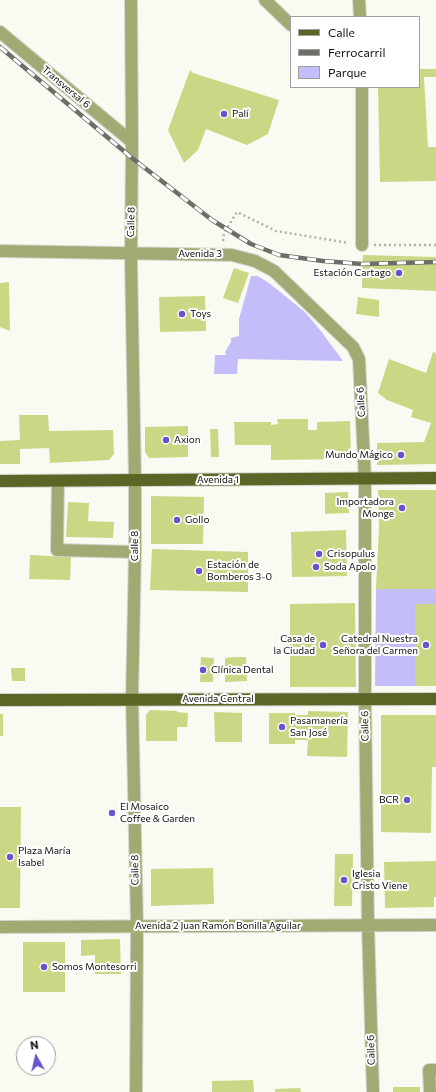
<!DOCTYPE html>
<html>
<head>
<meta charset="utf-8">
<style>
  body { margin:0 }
  #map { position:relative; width:436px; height:1092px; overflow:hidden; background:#f9fbf2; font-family:Commissioner,sans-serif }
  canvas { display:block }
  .legend { position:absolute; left:290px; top:16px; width:130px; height:72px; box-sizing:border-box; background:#fff; border:1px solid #9f9f9e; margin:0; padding:5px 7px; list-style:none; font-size:12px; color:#0f0f0c }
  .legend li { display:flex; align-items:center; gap:8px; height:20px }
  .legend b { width:20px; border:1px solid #9f9f9e }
  .north { position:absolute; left:16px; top:1036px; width:40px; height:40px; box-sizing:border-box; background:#fff; border:1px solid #9f9f9e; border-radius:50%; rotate:352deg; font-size:11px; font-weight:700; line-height:16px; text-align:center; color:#0f0f0c }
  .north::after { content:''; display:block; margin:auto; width:14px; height:18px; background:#6b52cc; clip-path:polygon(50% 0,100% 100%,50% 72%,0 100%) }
</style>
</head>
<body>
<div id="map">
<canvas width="436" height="1092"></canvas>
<ul class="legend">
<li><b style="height:5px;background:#5c6426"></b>Calle</li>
<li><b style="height:5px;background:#6d6e69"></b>Ferrocarril</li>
<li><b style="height:11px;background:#c3befa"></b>Parque</li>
</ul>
<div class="north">N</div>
</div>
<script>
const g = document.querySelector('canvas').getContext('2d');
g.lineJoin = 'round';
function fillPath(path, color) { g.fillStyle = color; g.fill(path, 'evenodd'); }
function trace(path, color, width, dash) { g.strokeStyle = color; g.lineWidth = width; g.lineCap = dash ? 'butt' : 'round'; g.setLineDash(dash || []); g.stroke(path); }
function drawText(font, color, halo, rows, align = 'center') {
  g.font = font + ' Commissioner,sans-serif'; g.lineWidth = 4; g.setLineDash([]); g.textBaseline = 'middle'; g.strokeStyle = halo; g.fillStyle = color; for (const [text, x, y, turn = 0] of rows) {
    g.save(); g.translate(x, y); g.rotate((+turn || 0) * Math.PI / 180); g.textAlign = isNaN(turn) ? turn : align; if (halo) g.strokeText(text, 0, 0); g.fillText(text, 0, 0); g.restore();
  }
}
const green = new Path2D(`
  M251 276H258L269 283 305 312 321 331 343 361 238 359 237 374H214L215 355H226L225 352 231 342V338L239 336V319Z
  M376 589H436V604L415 686H375Z`);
const building = new Path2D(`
  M419 69H436V77H424L428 147H436V181L380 182 378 87H419Z
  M190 70 193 73 279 100 268 134 247 145 206 129 198 150 184 163 168 130Z
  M363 255 436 257V291L362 288Z
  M234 268 249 273 238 303 223 298Z
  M9 282 10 331 0 327V283Z
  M205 296 206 331 160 332 159 297Z
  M358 297 379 300V317L356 314Z
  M433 352 436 353V464L377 465V443L424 442 431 423 411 417 413 410 387 400 378 393 389 359 426 373Z
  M19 415H48L49 431 113 430 114 454 109 460 50 463 49 448 20 449V464H0V441L20 440Z
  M277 419H308V430H317V422L350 421 351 459 271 460V445H235L234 422H271V425L278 424Z
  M188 426V457L149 458 145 452V427Z
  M210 429H218L219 457H211Z
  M378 490H436V589H376L379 527Z
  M348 492 349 513 325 514V493Z
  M151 496 204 497 203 544H151Z
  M68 502 89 503 88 521 114 522 113 538 66 537Z
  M346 530 347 576 292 577 291 532Z
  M152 549 248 552V592L150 590Z
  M30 555 71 557 70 580 29 579Z
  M355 603 356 687H290V604Z
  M415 604H436V686H415Z
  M201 657 214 658 213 682H200Z
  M234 657H246L247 681 225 682V658Z
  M11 668H25V681H12Z
  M150 710 177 711V712L188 713 187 727H177V741H146V715Z
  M308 711 348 712 347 757 307 756 308 740H295V744H269V713H295V715H308Z
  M214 712 242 713V742H215Z
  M0 714H3V736H0Z
  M381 715H436V767H432L431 833 381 832Z
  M0 807H21L20 908H0Z
  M335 854H353L352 906H334Z
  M436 861V897H434V907L385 908 384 862Z
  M213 868 214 904 151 906V869Z
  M120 939 121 974H95V955L81 956V940Z
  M23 942H65V992H23Z
  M253 1080 254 1092H212V1081Z
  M393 1087H420V1092H393Z
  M300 1088 301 1092H275V1089Z`);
const path = new Path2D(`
  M223 241 224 233 237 212 276 231 349 243
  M374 245H436`);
const minor = new Path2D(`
  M131 0 132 142 131 259 135 481V552L132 699 137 926 136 1092
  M265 0 291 25
  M359 0 360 17
  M0 32 132 142
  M362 245V87
  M0 251 232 255 255 261 274 271 353 347 359 359 365 480V699L368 926 373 1092
  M58 481 57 550 135 552
  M0 927 436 925
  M430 1092 429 1070H436`);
const major = new Path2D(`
  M0 481 436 478
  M0 700 436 699`);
const rail = new Path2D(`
  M0 47 132 158 212 220 251 244 279 255 323 261 362 264 436 262`);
const markers = [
  [224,114,4,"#6b52cc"],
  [399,273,4,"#6b52cc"],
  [182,314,4,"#6b52cc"],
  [166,440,4,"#6b52cc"],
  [401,455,4,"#6b52cc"],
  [402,508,4,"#6b52cc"],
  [177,520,4,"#6b52cc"],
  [319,554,4,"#6b52cc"],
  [316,567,4,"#6b52cc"],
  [199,571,4,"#6b52cc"],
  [323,645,4,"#6b52cc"],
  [426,645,4,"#6b52cc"],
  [203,670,4,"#6b52cc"],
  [282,727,4,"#6b52cc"],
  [407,800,4,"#6b52cc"],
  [112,813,4,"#6b52cc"],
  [10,857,4,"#6b52cc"],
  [344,880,4,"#6b52cc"],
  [44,967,4,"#6b52cc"]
];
const streetNames = [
  ["Transversal 6",66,87,40],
  ["Calle 8",131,222,-89],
  ["Avenida 3",200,254],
  ["Calle 6",361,402,-93],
  ["Avenida 1",218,480],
  ["Calle 8",135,546,-90],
  ["Avenida Central",218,699],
  ["Calle 6",365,726,-91],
  ["Calle 8",135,870,-91],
  ["Avenida 2 Juan Ramón Bonilla Aguilar",218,926],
  ["Calle 6",371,1050,-92]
];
const poiNames = [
  ["Palí",232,114],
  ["Estación Cartago",391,273,"right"],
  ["Toys",190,314],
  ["Axion",174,440],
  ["Mundo Mágico",393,455,"right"],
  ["Importadora",394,502,"right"],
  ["Monge",394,514,"right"],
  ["Gollo",185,520],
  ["Crisopulus",327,554],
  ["Estación de",207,565],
  ["Bomberos 3-0",207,577],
  ["Soda Apolo",324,567],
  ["Casa de",315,639,"right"],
  ["la Ciudad",315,651,"right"],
  ["Catedral Nuestra",418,639,"right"],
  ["Señora del Carmen",418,651,"right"],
  ["Clínica Dental",211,670],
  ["Pasamanería",290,721],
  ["San José",290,733],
  ["BCR",399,800,"right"],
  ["El Mosaico",120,807],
  ["Coffee & Garden",120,819],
  ["Plaza María",18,851],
  ["Isabel",18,863],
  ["Iglesia",352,874],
  ["Cristo Viene",352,886],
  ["Somos Montesorri",52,967]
];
fillPath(green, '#c3befa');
fillPath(building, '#cbd784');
trace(minor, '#d4d5cd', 14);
trace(major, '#d4d5cd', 14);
trace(path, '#b0b1aa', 2.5, [2, 3]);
trace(minor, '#a2aa73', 12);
trace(major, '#5c6426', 12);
trace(rail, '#6d6e69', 4.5);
trace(rail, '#fff', 3, [9]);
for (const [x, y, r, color] of markers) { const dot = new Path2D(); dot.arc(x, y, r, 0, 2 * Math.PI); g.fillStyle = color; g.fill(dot); trace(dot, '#fff', 1.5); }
drawText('10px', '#0f0f0c', '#fff', streetNames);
drawText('10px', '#0f0f0c', '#fff', poiNames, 'left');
</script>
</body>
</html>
